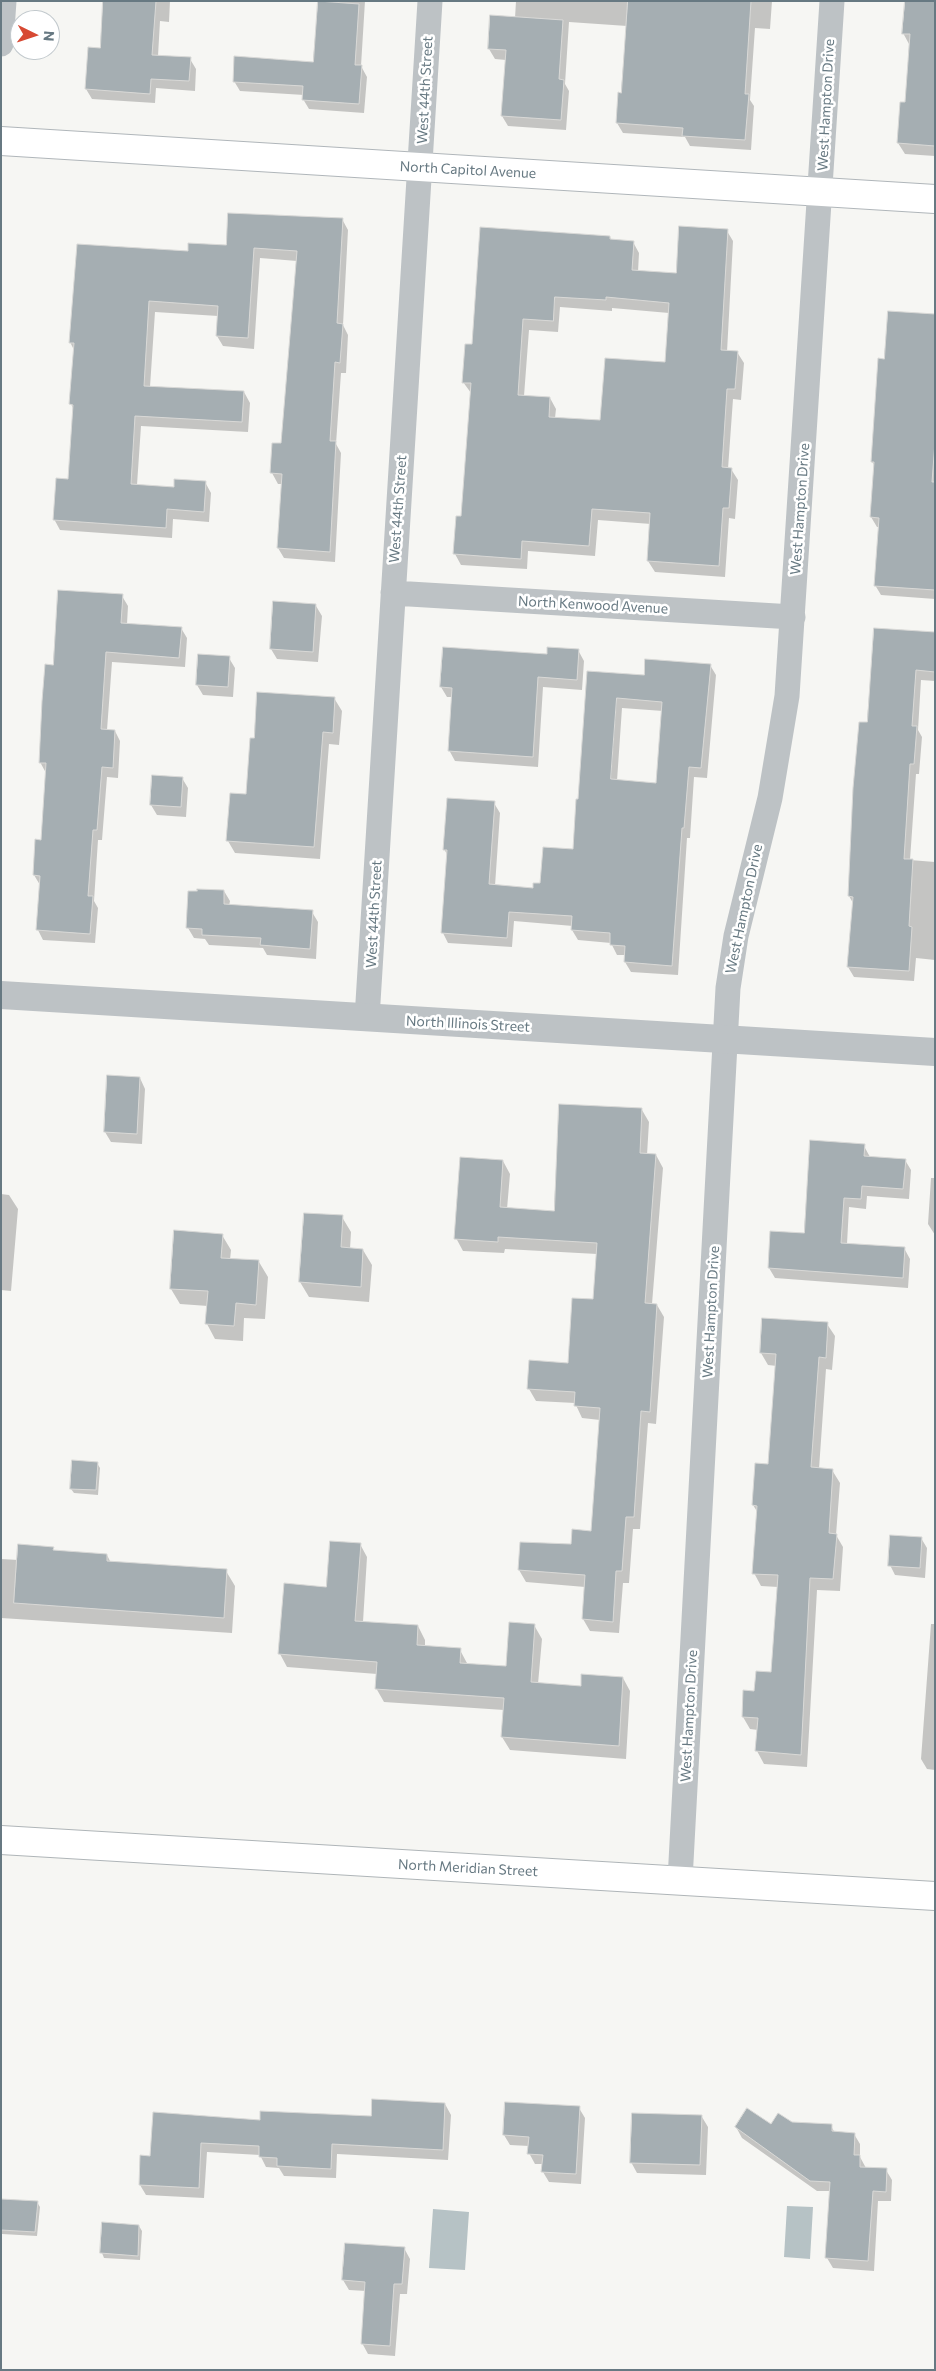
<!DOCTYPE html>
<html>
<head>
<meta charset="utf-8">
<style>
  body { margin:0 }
  #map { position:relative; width:936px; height:2371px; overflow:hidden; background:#f6f6f3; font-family:Commissioner,sans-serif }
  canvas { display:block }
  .frame { position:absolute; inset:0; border:2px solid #677982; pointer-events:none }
  .north { position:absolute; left:10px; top:10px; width:50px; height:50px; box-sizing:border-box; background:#fff; border:1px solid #c2c9cd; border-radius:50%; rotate:94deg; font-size:14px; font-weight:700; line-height:20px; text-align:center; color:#677982 }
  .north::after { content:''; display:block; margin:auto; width:18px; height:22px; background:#d74933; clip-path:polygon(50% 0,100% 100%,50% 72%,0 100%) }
</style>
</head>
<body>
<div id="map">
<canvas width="936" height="2371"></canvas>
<div class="frame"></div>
<div class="north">N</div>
</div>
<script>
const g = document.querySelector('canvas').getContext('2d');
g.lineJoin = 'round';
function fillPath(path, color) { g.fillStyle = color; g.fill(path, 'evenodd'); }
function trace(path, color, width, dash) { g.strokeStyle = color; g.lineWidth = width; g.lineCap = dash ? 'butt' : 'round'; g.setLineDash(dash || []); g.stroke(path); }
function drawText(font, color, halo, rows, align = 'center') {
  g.font = font + ' Commissioner,sans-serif'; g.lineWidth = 5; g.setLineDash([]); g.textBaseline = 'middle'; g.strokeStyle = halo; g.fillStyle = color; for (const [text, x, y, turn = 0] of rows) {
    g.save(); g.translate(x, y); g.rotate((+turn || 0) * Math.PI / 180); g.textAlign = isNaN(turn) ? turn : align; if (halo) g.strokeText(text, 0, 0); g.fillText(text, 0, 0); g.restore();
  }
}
const water = new Path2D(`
  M787 2206 813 2207 810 2259 784 2257Z
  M433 2209 469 2212 465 2270 429 2268Z`);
const shadow = new Path2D(`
  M104 1H170L169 22 160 21 158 56 190 59 196 69 195 91 156 88 155 103 92 99 86 89 89 49 101 50Z
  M319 1H365L361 66 367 77 364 113 309 109 303 99 304 95 240 91 234 81 315 63Z
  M516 1H772L770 29 755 28 750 100 754 106 751 150 690 146 685 137 623 133 617 123 622 94 627 26 569 22 565 84 569 91 566 130 508 126 502 116 506 60 495 59 489 49 515 18Z
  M935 1V156L905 154 898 143 906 104 909 44 903 33Z
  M342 219 348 230 343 325 348 335 346 373H341L336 444 341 453 335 562 284 558 278 548 282 484H278L272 473 282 445 297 261 260 258 254 349 223 346 217 336 218 316 155 312 150 387 244 392 250 403 248 432 141 426 137 485 175 488 205 482 211 493 209 522 173 519 172 538 60 530 54 519 69 480 74 410 71 404 74 350 70 342 189 253 227 246Z
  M727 231 733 241 727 352H737L744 363 741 400 733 399 728 469H731L738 480 735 519 729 518 725 577 655 572 648 561 651 524 598 520 595 556 528 551 527 569 461 565 455 554 462 518 471 393 463 382 474 345 610 237 612 241 633 242 639 253 638 272 677 274ZM560 307 612 311V308L669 313 666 363 601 422 555 418 556 409 550 398 524 396 529 330 558 332Z
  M935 315V599L881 595 875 585 879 527H877L871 517 875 466 872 462 886 360Z
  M122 596 128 606 127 624 181 628 187 638 185 667 112 662 107 730 115 731 120 741 118 778 107 777 102 840H98L94 901 98 908 95 943 43 940 38 930 40 885 34 875 36 841H42L46 773 40 762 54 666Z
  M316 606 322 616 318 662 277 659 271 649Z
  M935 633V681L921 680 918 730 922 737 919 774H916L910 860 935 862V960L916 958 914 981 854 977 848 967 853 903 849 896 868 724Z
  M578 650 584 661 582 690 543 687 538 767 455 761 449 750 453 697H447L441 687 548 656Z
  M229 658 235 668 233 697 203 695 197 685Z
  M710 665 716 675 707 778 694 777 690 838H687L678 975 631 972 625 962V955H617L611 943 578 940 572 930 573 926 514 921 512 947 448 943 443 933 448 856 444 849 494 803 500 813 495 886 534 889 541 884 574 851 580 800 588 672 645 676ZM622 708 663 711 657 784 617 781Z
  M334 698 342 711 339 745 329 744 320 859 235 853 228 841 247 796 255 740Z
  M182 778 188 788 186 817 157 815 151 805Z
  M224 891 230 901 229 906 312 912 318 922 316 959 267 955 263 948 209 945 205 939 194 938 188 928 189 892Z
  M140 1078 145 1089 142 1144 111 1142 105 1132Z
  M642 1110 649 1122 647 1155H656L663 1168 652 1304 657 1305 664 1317 656 1424 648 1423 640 1529H633L629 1583H623L619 1633 590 1631 583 1619 585 1587 526 1582 519 1570 521 1543 573 1546 593 1532 600 1420 582 1418 575 1403 536 1401 529 1389 569 1364 594 1300 597 1254 505 1249 504 1253 463 1251 456 1238 503 1161 510 1174 507 1209 556 1212Z
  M864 1146 870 1157 905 1160 911 1170 909 1199 867 1196 866 1209 849 1207 847 1244 904 1248 910 1259 908 1288 775 1278 769 1268 805 1235Z
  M931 1178H935V1235L928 1224Z
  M1 1194 9 1195 18 1209 11 1291 1 1290Z
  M305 1214 342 1217 351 1232 350 1249 363 1250 372 1265 369 1302 309 1297 300 1282Z
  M222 1235 231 1250 230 1260 259 1262 268 1277 265 1319 244 1318 243 1341 215 1339 207 1324 208 1306 180 1304 171 1289Z
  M827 1324 835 1336 832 1370 826 1369 819 1469 832 1470 840 1483 836 1535 843 1547 840 1591 817 1590 807 1767 764 1764 757 1751 758 1730 750 1729 743 1717 756 1692 772 1673 778 1587 761 1586 754 1573 758 1513 753 1505 770 1466 777 1366 768 1365 761 1353Z
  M97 1463 100 1468 98 1495 74 1493 71 1489Z
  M921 1538 927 1548 925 1578 895 1575 890 1565Z
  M360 1544 367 1557 363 1622 418 1626 425 1640V1647L460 1650 468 1665 508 1667 534 1625 542 1639 538 1684 582 1687 623 1678 630 1691 626 1759 510 1750 502 1737 504 1710 384 1702 376 1688 377 1674 287 1667 280 1654Z
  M53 1548 54 1551 107 1555 111 1563 226 1571 235 1586 232 1633 1 1618V1559L19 1560Z
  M931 1624H935V1770L927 1769 921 1759Z
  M445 2104 451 2115 448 2160 337 2154 336 2178 284 2176 279 2168 266 2167 260 2155 207 2152 204 2198 146 2195 140 2185 152 2157 261 2121 373 2118Z
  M579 2108 585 2118 581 2184 549 2182 543 2172V2164H535L529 2153V2146L510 2145 504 2135Z
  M702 2117 708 2127 706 2175 637 2173 631 2162Z
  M792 2123 831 2126 835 2133 854 2134 860 2144V2157L866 2168 886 2170 892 2180 891 2201H878L874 2271 833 2268 827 2258 831 2191H817L742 2138 736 2127Z
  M1 2200 37 2202 40 2207 37 2236 2 2234Z
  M139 2226 142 2231 140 2260 104 2258 102 2253Z
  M404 2248 410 2259 407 2294H400L395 2356 368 2354 362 2343 366 2291 349 2290 343 2280Z`);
const building = new Path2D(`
  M103 1H156L152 55 191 57 189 81 151 79 150 94 85 89 88 47 100 48Z
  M318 1 359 4 355 65H362L359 104 302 100 303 86 233 82 234 56 313 62Z
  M628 1H751L745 94H749L745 140 682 136 683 128 616 123 618 92 621 93Z
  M905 1H935V146L897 143 900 102H905L910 34H902Z
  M490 15 563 20 559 79 564 80 561 120 501 116 506 50 488 49Z
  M228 213 343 218 337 323 343 324 340 363 335 362 330 441H336L330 552 277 548 282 474 270 473 272 443H281L297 251 254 248 248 338 216 336 218 306 149 301 144 386 244 391 242 422 135 416 131 484 174 487V479L206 481 204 512 167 509 166 528 53 520 56 478 68 479 73 405 69 404 74 343H69L77 244 188 251V243L226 245Z
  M679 226 728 229 721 350 738 351 735 389H727L722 467 732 468 729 508H723L719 566 647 561 650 513 592 509 589 546 522 541 521 559 453 554 456 516H461L471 383H462L465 344H472L480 227 610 236V239L634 241 632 270 676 273ZM555 297 606 300V297L669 303 665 362 605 358 600 420 549 417 550 397 518 395 523 319 553 321Z
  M888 311 935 314V442L932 482H935V590L874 586 879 518 870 517 874 462H871L878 358 884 359Z
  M58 590 123 594 121 623 182 627 179 658 106 652 101 729 115 730 113 768 102 767 97 830H93L88 896H93L90 934 36 930 40 876 33 875 35 839 41 840 46 763H39L42 701 45 664 53 665Z
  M273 601 316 604 313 652 270 649Z
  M874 628 935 632V672L916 670 912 726H917L914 764H910L904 859H913L909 926 912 927 909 971 847 967 853 897 848 896 853 788 859 722H867Z
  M443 647 547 654V647L579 649 577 680 538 677 533 757 448 751 452 688 440 687Z
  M198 654 230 656 228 687 196 685Z
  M645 659 711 664 701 768 689 767 684 828H682L672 966 624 962 625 946 610 945V933L571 930 572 916 509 912 507 938 441 933 447 850H443L447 798 495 801 489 884 533 888V883H540L543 847 573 849 576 799H578L587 671 644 675ZM617 698 662 702 656 783 611 779Z
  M257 692 335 697 333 733 323 732 314 847 226 841 230 793 246 794 250 738H254Z
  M152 775 183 777 181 807 150 805Z
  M197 889 224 890V904L313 910 310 949 260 945 261 938 202 935V929L186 928 188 891H197Z
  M107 1075 140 1077 137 1134 104 1132Z
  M559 1104 642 1108 640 1153 656 1154 645 1303 657 1304 650 1412 641 1411 634 1517H626L622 1571H616L613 1622 582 1619 585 1575 518 1570 520 1542 571 1544 572 1529 591 1531 600 1408 574 1406 575 1392 527 1389 529 1360 568 1363 572 1298 593 1299 597 1243 498 1237V1242L454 1239 460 1157 503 1160 500 1207 554 1211Z
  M810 1140 865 1144 864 1156 906 1159 903 1189 862 1186 861 1199 844 1198 841 1243 905 1247 903 1278 768 1268 770 1231 804 1233Z
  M304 1213 343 1215 341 1247 363 1249 361 1287 299 1282Z
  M174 1230 223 1234 221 1258 259 1260 256 1305 236 1303 234 1326 205 1324 208 1291 170 1289Z
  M762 1318 828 1322 826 1358 819 1357 811 1467 833 1469 829 1533 837 1534 833 1579 810 1578 801 1755 755 1751 758 1718 742 1717 743 1690 754 1691 756 1671 771 1672 778 1575 752 1574 757 1506 752 1505 755 1463 768 1464 776 1354 760 1353Z
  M72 1460 98 1462 96 1490 70 1489Z
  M890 1535 922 1537 920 1568 888 1566Z
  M330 1541 361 1543 355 1621 418 1625 417 1645 461 1648 460 1663 506 1666 509 1622 535 1624 531 1682 581 1686V1674L623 1677 619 1746 501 1737 504 1698 375 1689 377 1662 278 1654 284 1583 326 1587Z
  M18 1544 54 1547 53 1550 107 1554V1561L227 1569 224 1618 14 1603Z
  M372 2099 445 2103 443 2150 332 2144 331 2169 277 2166V2158L259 2157V2146L201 2143 199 2188 139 2185 140 2155 150 2156 153 2112 260 2120V2111L371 2116Z
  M505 2102 580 2106 576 2174 541 2172 543 2155 527 2154 529 2137 503 2135Z
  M747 2108 771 2124 778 2113 792 2122 832 2124V2131L855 2133 854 2155H860V2167L887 2168 886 2192 873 2191 868 2261 825 2258 830 2182 810 2181 735 2127Z
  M632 2113 702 2115 700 2165 630 2163Z
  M1 2199 38 2201 35 2232 1 2230Z
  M102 2222 139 2225 138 2256 100 2253Z
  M345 2243 405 2247 402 2284H394L390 2346 361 2344 365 2282 342 2280Z`);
const minor = new Path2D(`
  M1 44 4 1
  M393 593 793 617
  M367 1018 430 1
  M680 1880 728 988 736 936 770 798 787 696 832 1`);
const tertiary = new Path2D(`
  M1 995 935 1052`);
const secondary = new Path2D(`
  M1 141 935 199`);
const primary = new Path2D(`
  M1 1840 935 1896`);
const streetNames = [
  ["West 44th Street",425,90,-87],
  ["West Hampton Drive",826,105,-87],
  ["North Capitol Avenue",468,170,3],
  ["West 44th Street",398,509,-86],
  ["West Hampton Drive",800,509,-86],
  ["North Kenwood Avenue",593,605,3],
  ["West Hampton Drive",744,909,-78],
  ["West 44th Street",374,914,-87],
  ["North Illinois Street",468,1024,3],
  ["West Hampton Drive",711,1312,-87],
  ["West Hampton Drive",689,1716,-87],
  ["North Meridian Street",468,1868,3]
];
fillPath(water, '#b6c2c5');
fillPath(shadow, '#0003');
fillPath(building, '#a5aeb2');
trace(building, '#d8d8d6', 1);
trace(secondary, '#b0b6ba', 30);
trace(primary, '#afb5b8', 30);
trace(minor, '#bdc2c5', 25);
trace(tertiary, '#bdc2c5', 28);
trace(secondary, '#fff', 28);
trace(primary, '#fff', 28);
drawText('14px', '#677982', '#fff', streetNames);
</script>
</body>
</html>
